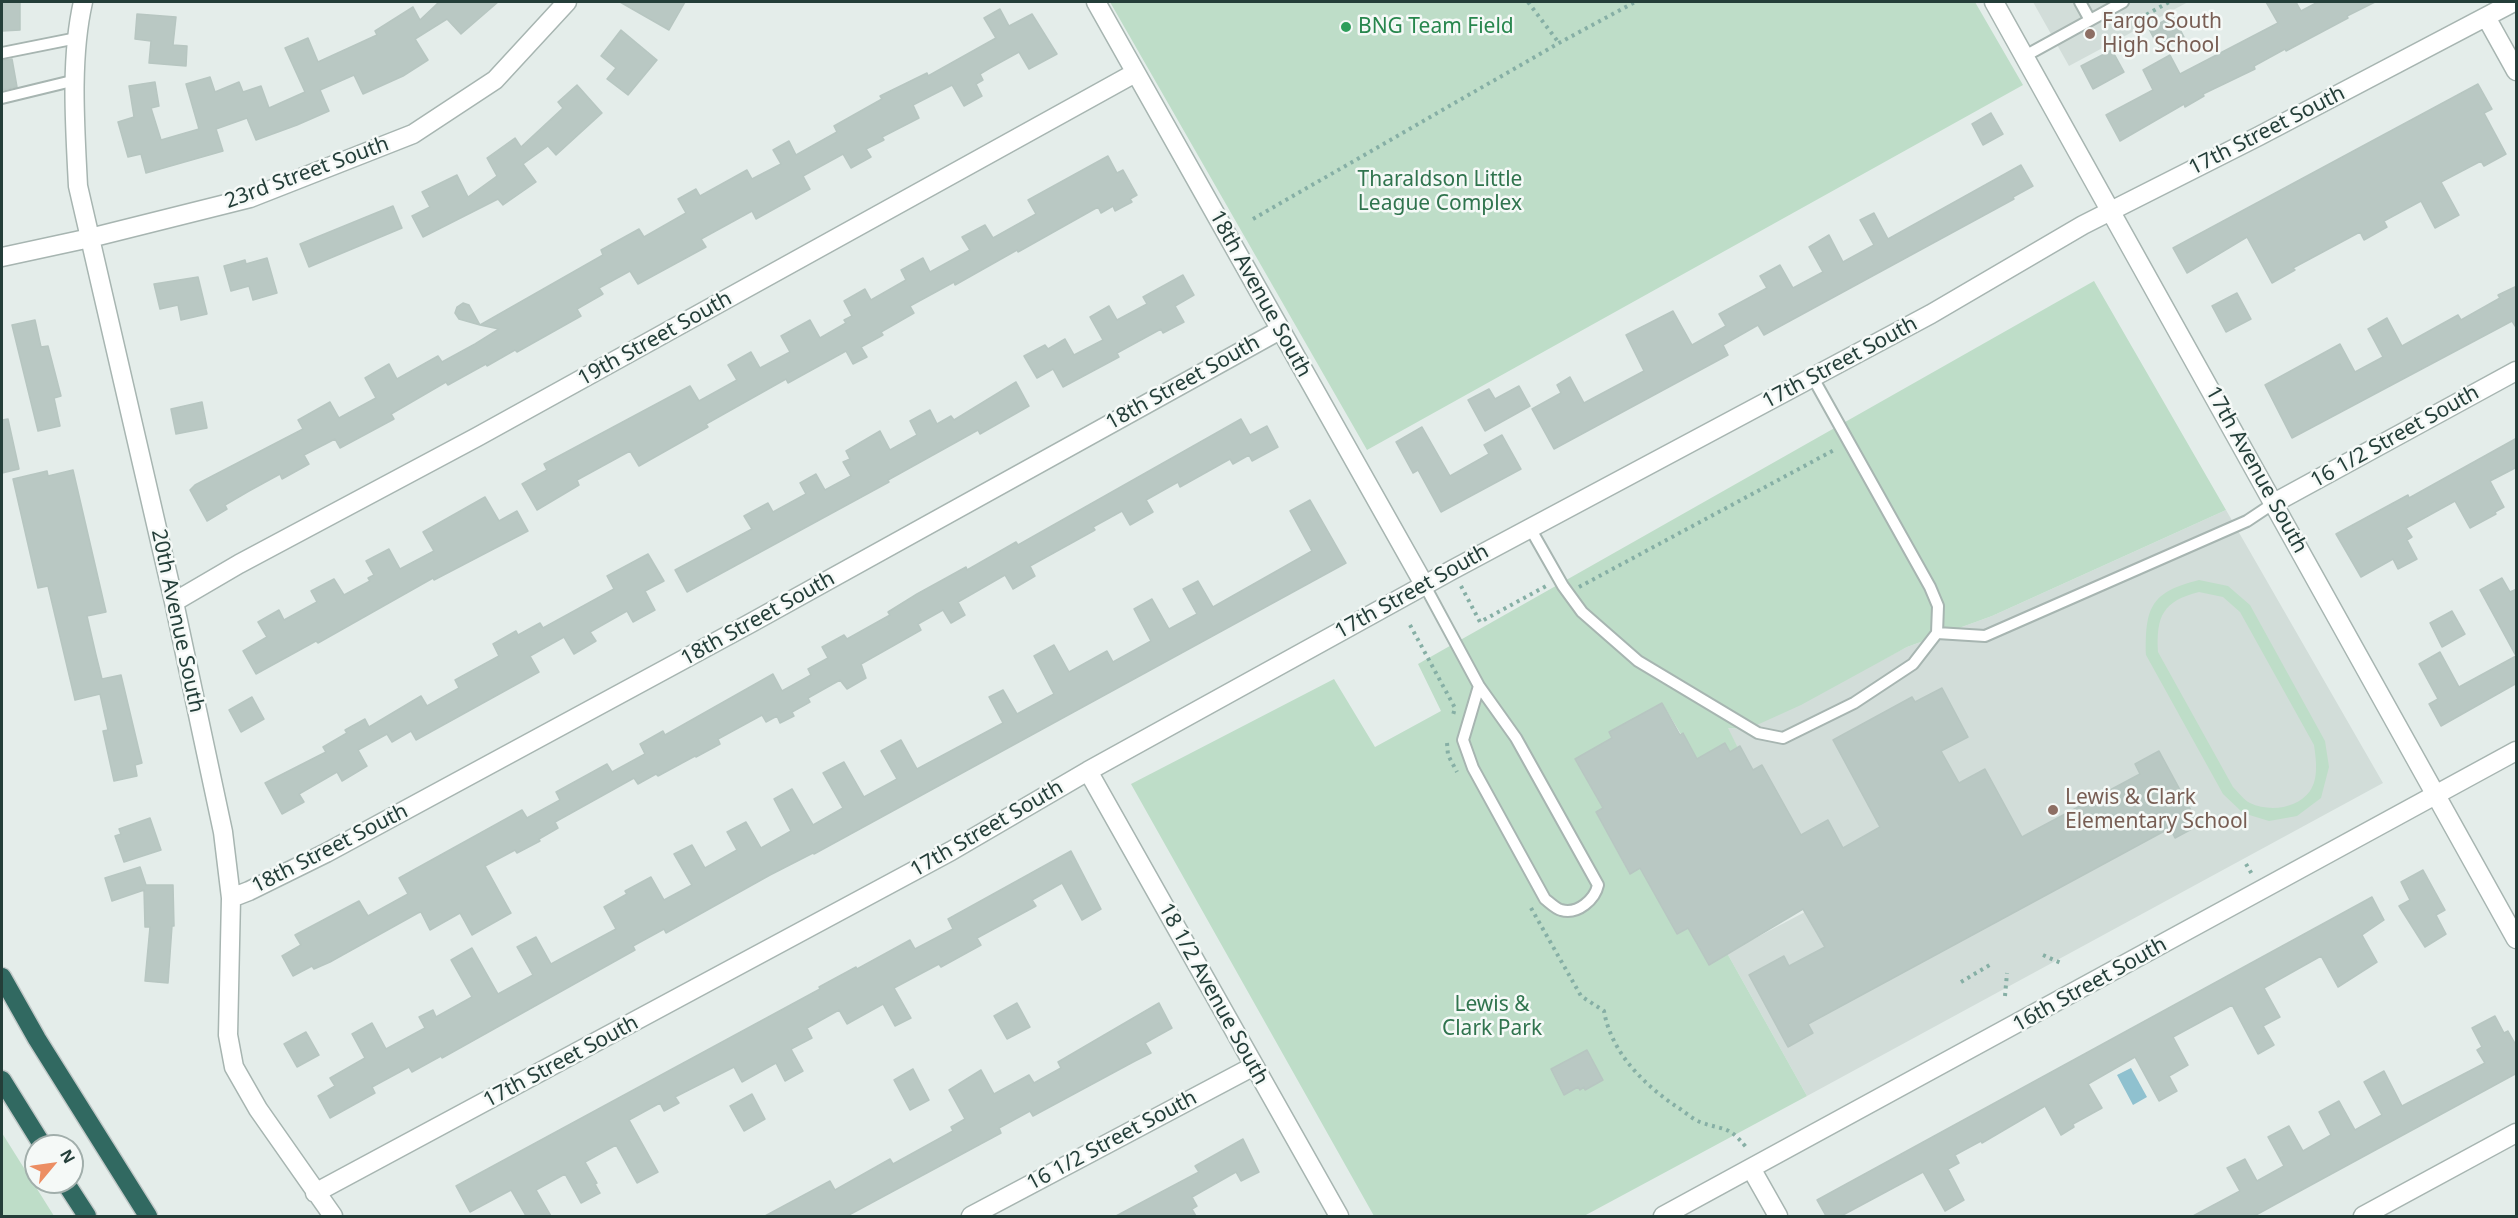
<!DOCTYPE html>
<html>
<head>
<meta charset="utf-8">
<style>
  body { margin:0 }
  #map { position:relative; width:2518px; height:1218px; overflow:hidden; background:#e4edea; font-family:"Noto Sans",sans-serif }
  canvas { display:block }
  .frame { position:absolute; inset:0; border:3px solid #243e39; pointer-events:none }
  .north { position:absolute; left:24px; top:1134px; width:60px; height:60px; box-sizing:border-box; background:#f5f9f7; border:2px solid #a1aeab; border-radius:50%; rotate:61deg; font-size:16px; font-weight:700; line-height:24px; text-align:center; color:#243e39 }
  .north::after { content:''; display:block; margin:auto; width:21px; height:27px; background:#ec8e63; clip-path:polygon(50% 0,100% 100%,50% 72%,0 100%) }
</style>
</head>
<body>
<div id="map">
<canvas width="2518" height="1218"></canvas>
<div class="frame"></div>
<div class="north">N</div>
</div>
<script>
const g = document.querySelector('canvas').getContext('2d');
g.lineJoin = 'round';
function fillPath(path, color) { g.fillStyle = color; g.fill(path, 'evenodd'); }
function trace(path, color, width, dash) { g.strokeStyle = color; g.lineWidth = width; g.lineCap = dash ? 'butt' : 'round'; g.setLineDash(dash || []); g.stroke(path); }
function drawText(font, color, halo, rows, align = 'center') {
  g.font = font + ' "Noto Sans",sans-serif'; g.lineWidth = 5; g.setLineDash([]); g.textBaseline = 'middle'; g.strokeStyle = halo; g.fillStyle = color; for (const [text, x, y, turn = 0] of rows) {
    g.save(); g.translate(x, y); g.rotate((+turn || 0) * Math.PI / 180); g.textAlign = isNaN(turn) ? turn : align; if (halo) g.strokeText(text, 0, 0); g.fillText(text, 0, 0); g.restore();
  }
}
const built = new Path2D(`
  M2033 2H2188L2069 66Z
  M2226 510 2383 783 1807 1096 1727 953 1822 903 1727 728 1748 729 1907 647 1992 616Z`);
const green = new Path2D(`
  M1110 2H1975L2023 85 1367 450Z
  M2094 281 2226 510 1992 616 1907 647 1801 705 1748 729 1728 728 1738 748 1699 764 1662 703 1609 732 1615 743 1599 746 1575 759 1603 808 1596 812 1629 873 1640 868 1677 934 1692 926 1695 941 1709 965 1727 953 1807 1096 1584 1216H1374L1131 784 1334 679 1375 747 1441 711 1418 664Z
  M2199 580 2228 586 2250 605 2325 741 2329 767 2321 798 2297 816 2269 821 2243 813 2223 794 2146 655C2145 607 2151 592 2199 580ZM2199 592 2223 597 2240 612 2314 745C2316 759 2319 778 2310 791 2297 809 2269 812 2250 803 2244 800 2238 792 2233 787L2158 652C2156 616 2163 601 2199 592Z
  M2 1133 54 1216H2Z`);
const water = new Path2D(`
  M2131 1068 2147 1097 2133 1105 2117 1075Z`);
const building = new Path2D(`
  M2 2H20V30L2 31Z
  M439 2H498L461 34 447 19 415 39 428 60 403 76 363 94 354 75 320 90 329 111 297 125 256 140 247 118 216 129 223 151 146 173 141 154 128 157 118 122 134 117 129 86 155 82 159 106 151 108 161 140 199 129 186 84 210 77 215 92 239 82 243 92 261 86 269 108 305 92 285 48 308 38 318 62 377 35 375 31 413 7 420 20Z
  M620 2H685L669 30Z
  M2266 2H2296L2301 11 2318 2H2375L2347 16 2348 18 2286 51 2285 49 2254 66 2255 69 2203 94 2204 96 2185 107 2184 104 2120 141 2106 115 2153 90 2143 70 2170 55 2180 74 2278 23Z
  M1000 9 1009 26 1032 14 1057 54 1029 69 1019 52 990 68 980 74 983 80 976 84 982 96 964 106 952 85 913 105 919 118 882 137 884 140 866 149 871 157 851 168 843 154 803 176 810 189 756 219 752 211 701 239 706 247 638 284 630 271 599 288 603 294 577 309 581 316 517 352 515 350 487 366 486 364 448 385 446 382 391 414 394 419 340 448 335 439 304 455 309 464 282 479 280 474 249 491 225 505 227 509 207 521 190 490 195 485 303 429 298 420 330 402 339 418 376 398 365 378 389 364 397 379 438 356 442 362 475 344 499 329 480 325 603 255 601 250 639 229 644 237 686 213 678 199 696 189 700 196 747 170 752 179 781 164 773 150 789 141 796 155 837 132 834 126 882 99 880 96 927 73 928 76 996 38 984 18Z
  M137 14 176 17 173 45 187 46 186 66 149 63 151 41 135 39Z
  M2173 16 2184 37 2160 50 2149 29Z
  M621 30 657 60 628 95 607 79 616 68 601 56Z
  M2112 50 2124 72 2093 89 2081 66Z
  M12 59 17 87 2 90V60Z
  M2478 84 2492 109 2484 113 2506 154 2484 166 2481 161 2441 182 2459 215 2435 228 2421 201 2384 221 2387 227 2364 240 2360 232 2293 268 2295 270 2272 283 2247 237 2187 273 2173 248Z
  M577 85 602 113 556 155 548 146 523 164 536 182 503 205 498 199 423 237 412 216 430 207 422 192 457 175 468 197 497 176 487 158 515 138 521 147 563 108 558 102Z
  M1991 113 2003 134 1983 145 1972 124Z
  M1108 156 1117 173 1123 170 1137 195 1130 199 1132 202 1115 211 1113 206 1101 213 1098 207 1018 252 1017 250 955 285 954 282 910 306 914 313 881 332 883 335 861 347 867 357 853 364 846 351 788 383 786 379 706 424 708 427 639 466 630 451 577 480 579 485 537 510 522 484 547 470 544 464 690 386 699 401 737 380 728 365 751 352 760 368 790 352 781 336 810 320 820 338 846 323 844 320 852 316 844 301 865 289 871 300 906 280 901 270 923 258 930 272 970 250 962 237 985 225 993 238 1036 214 1028 200Z
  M2021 165 2033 186 2013 197 2014 199 1764 335 1758 325 1723 345 1728 355 1554 449 1532 409 1561 393 1557 385 1570 377 1584 403 1644 371 1626 335 1673 311 1692 345 1726 326 1719 314 1767 288 1760 276 1780 265 1793 288 1823 272 1809 247 1829 235 1843 262 1874 245 1860 220 1874 213 1888 239Z
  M393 206 402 228 309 267 300 244Z
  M267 258 277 293 253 300 249 286 231 291 224 266 245 260 246 264Z
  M1183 275 1194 295 1175 306 1184 322 1163 333 1161 329 1117 353 1119 357 1063 387 1053 369 1037 378 1024 356 1045 345 1048 349 1065 339 1074 355 1103 340 1090 317 1109 306 1117 320 1147 304 1143 297Z
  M198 277 207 314 181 320 178 305 160 309 154 284Z
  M2517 286V329L2512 321 2292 438 2265 385 2340 344 2355 372 2383 357 2368 329 2387 318 2402 346 2458 315 2461 320 2500 298 2498 295Z
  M2237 293 2251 319 2226 332 2212 306Z
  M463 303 469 305 480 325 459 319 455 313 457 307Z
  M35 320 41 347 48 346 61 396 54 398 60 426 38 431 12 325Z
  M1016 382 1029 406 980 434 978 430 888 480 889 482 687 592 675 570 752 529 744 516 768 503 773 512 806 494 800 483 816 474 825 490 851 476 843 462 850 459 846 451 880 431 890 450 917 435 910 421 930 410 937 424 951 416 954 420Z
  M1519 386 1530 406 1485 431 1468 400 1489 389 1495 399Z
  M202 402 207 428 176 434 171 409Z
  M8 419 19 469 2 473V420Z
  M1241 419 1250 435 1267 426 1278 447 1252 461 1249 455 1233 464 1230 459 1180 487 1178 482 1146 500 1153 512 1130 525 1122 511 1093 527 1095 530 1030 566 1035 576 1013 589 1005 575 958 602 965 615 951 623 943 610 918 624 921 630 861 664 866 678 847 689 840 680 808 698 810 702 792 712 794 716 780 723 777 716 766 722 762 715 718 739 720 744 696 757 695 756 658 776 656 774 638 784 634 778 555 822 558 828 539 839 540 841 517 853 515 850 485 866 511 913 472 935 460 913 430 930 421 912 418 913 330 962 314 969 312 966 293 976 282 956 301 945 295 935 359 901 368 916 408 894 399 878 522 810 527 818 560 800 556 792 607 764 612 772 645 754 640 744 663 731 665 735 773 674 782 691 811 675 808 669 828 658 822 647 844 635 847 639 890 615 888 612 917 594 966 567 967 570 1016 542 1018 545Z
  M1422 427 1450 476 1489 454 1484 445 1502 435 1521 469 1441 512 1418 470 1413 473 1396 442Z
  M2517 438V467L2490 481 2504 507 2495 512 2496 514 2470 528 2455 501 2406 528 2412 537 2407 540 2417 559 2398 569 2393 559 2361 577 2336 534 2408 495 2409 498Z
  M73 470 106 612 87 616 96 655 102 679 121 675 142 763 135 765 137 776 114 781 103 731 108 730 100 694 75 700 48 586 38 588 13 479 47 471 48 476Z
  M485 497 499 521 517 511 528 531 434 580 433 578 318 643 316 641 256 674 243 651 267 637 258 622 279 610 284 620 317 602 311 591 334 579 344 595 370 581 368 578 374 575 366 561 389 549 400 569 434 551 423 532Z
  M1310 500 1346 563 814 854 813 853 770 875 666 933 664 929 633 946 635 950 442 1058 441 1056 412 1072 409 1067 372 1087 375 1093 330 1118 318 1096 335 1086 330 1078 365 1058 352 1034 372 1023 386 1049 425 1028 419 1017 433 1010 436 1017 472 997 451 960 472 948 498 994 533 975 517 947 536 937 551 964 616 929 604 907 627 894 625 891 651 877 664 900 692 885 674 854 692 845 705 868 737 850 727 832 746 822 761 848 791 831 774 799 792 789 813 825 843 808 823 773 844 762 864 797 897 779 881 751 901 740 917 769 1003 723 989 697 1003 690 1017 714 1054 694 1034 656 1054 645 1069 672 1107 651 1113 662 1151 641 1134 609 1152 599 1169 629 1197 614 1183 589 1198 581 1213 607 1312 551 1290 511Z
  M648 554 664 581 645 591 655 610 633 622 627 611 590 632 596 641 574 654 564 637 530 656 539 672 416 740 411 731 392 742 387 734 358 750 367 766 342 781 337 772 299 794 304 802 282 814 265 783 326 752 323 747 347 733 345 730 365 719 369 727 421 696 427 706 459 688 455 680 499 656 493 644 516 631 518 635 540 623 543 628 614 589 607 576Z
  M2502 578 2510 592 2517 589V683L2441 726 2429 704 2438 699 2419 664 2440 652 2459 687 2516 656 2480 590Z
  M2452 611 2465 634 2442 647 2430 623Z
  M1942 688 1968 737 1941 751 1959 783 1985 769 2022 837 2140 774 2135 764 2159 751 2199 825 2175 838 2170 828 1808 1024 1813 1033 1788 1047 1749 975 1784 956 1789 966 1825 947 1803 909 1709 965 1688 928 1677 934 1640 868 1630 874 1596 812 1603 808 1575 759 1612 738 1609 732 1662 703 1680 735 1683 733 1697 759 1725 743 1730 752 1740 746 1753 770 1762 765 1801 835 1828 820 1843 848 1880 827 1833 740 1912 697 1915 702Z
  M252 697 264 719 241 732 229 710Z
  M150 818 161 850 124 862 115 836 121 834 119 829Z
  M1071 851 1101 909 1082 920 1062 883 1032 900 1036 906 977 938 981 945 941 967 939 964 894 988 911 1018 895 1026 883 1004 847 1024 839 1010 807 1028 812 1038 791 1049 803 1071 785 1081 776 1063 742 1082 734 1067 675 1097 679 1103 664 1111 660 1103 629 1120 658 1172 637 1183 616 1145 585 1162 597 1183 595 1184 600 1193 581 1203 565 1174 536 1190 551 1216H526L511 1190 470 1212 456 1186 820 989 819 987 856 967 857 969 910 940 915 949 953 929 948 919Z
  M140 867 146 885H173L174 926H172L168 983 145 981 150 927H145L144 890 112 901 105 878Z
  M2423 870 2445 910 2436 915 2446 934 2425 947 2399 906 2410 900 2401 882Z
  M2372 897 2384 920 2362 935 2377 962 2338 987 2321 956 2264 988 2280 1017 2263 1026 2274 1045 2258 1054 2232 1005 2173 1037 2188 1065 2169 1076 2177 1091 2159 1101 2135 1057 2088 1084 2102 1108 2073 1124 2074 1127 2061 1135 2045 1106 1982 1143 1981 1141 1955 1155 1959 1163 1948 1169 1964 1200 1945 1211 1923 1172 1841 1216H1826L1817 1200Z
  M1017 1003 1030 1027 1007 1039 994 1016Z
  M1159 1003 1172 1028 1145 1043 1151 1053 1135 1061 1033 1116 1030 1111 999 1128 1001 1133 847 1216H765L830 1181 835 1190 890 1159 893 1164 953 1131 951 1127 965 1119 949 1090 981 1070 994 1094 1029 1075 1034 1083 1061 1068 1058 1062Z
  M2495 1016 2504 1033 2508 1031 2517 1047V1073L2254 1216H2193L2240 1191 2227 1168 2245 1159 2257 1181 2284 1166 2268 1137 2289 1126 2303 1151 2331 1135 2319 1112 2339 1101 2355 1130 2382 1115 2364 1082 2384 1071 2402 1106 2485 1063 2477 1050 2482 1047 2472 1028Z
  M306 1032 319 1055 297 1067 284 1044Z
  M1587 1050 1603 1080 1585 1090 1584 1087 1580 1090 1578 1087 1564 1095 1551 1069Z
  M913 1069 929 1100 910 1110 894 1080Z
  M752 1094 765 1119 744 1131 730 1106Z
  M1243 1139 1259 1172 1241 1181 1236 1172 1192 1197 1197 1206 1192 1209 1196 1216H1116L1199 1172 1195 1166Z`);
const path = new Path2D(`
  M1528 2 1559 43
  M2126 16 2137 20 2169 2
  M1253 219 1559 43 1635 2
  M1461 586 1480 622 1548 585
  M1579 587 1836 449
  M1410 625 1455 708 1453 715
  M1447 743 1448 755 1457 772
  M2246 864 2253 876
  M1531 908 1581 996 1604 1011C1611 1052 1643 1084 1677 1107 1684 1111 1692 1119 1700 1122 1724 1131 1727 1124 1746 1147
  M2043 955 2063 964
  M1961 982 1993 963
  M2005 996 2007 973`);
const service = new Path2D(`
  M2080 2 2090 20
  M2 53 77 38
  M2025 56 2123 2
  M2 98 76 80
  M1530 528 1563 586 1582 612 1638 661 1758 733 1783 738 1854 703 1913 664 1937 633 1938 606 1930 587 1813 378
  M1425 586 1479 686 1516 738 1598 885C1595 899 1578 915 1561 910 1556 909 1549 902 1545 899L1473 768 1463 740 1479 686
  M1937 633 1985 636 2247 521 2274 503`);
const minor = new Path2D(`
  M83 2C70 59 75 126 78 186L174 602 223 832 231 898 228 1035 234 1067 258 1109 333 1216
  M1096 2 1425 586
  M2486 17 2516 71
  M2 257 90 238 250 198 413 134 495 80 567 2
  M2274 503 2516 371
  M174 602 239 564 477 437 1135 73
  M1088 771 1339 1216
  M231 898 249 891 326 853 749 624 1280 330
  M1752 1170 1778 1216
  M315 1193 951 851 1088 771 1452 570 1931 314 2083 225 2259 136 2514 2
  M971 1216 1254 1066
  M1663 1216 2516 751
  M2363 1216 2516 1133`);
const tertiary = new Path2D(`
  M1994 2 2516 939`);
const motorway = new Path2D(`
  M2 977 37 1039 148 1216
  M2 1080 43 1146
  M65 1182 87 1216`);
const markers = [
  [1346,27,6,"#2e9e5b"],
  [2090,34,6,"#8d6e63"],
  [2053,810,6,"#8d6e63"]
];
const educationNames = [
  ["Fargo South",2102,22],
  ["High School",2102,46],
  ["Lewis & Clark",2065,798],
  ["Elementary School",2065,822]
];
const leisureNames = [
  ["BNG Team Field",1358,27]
];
const streetNames = [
  ["17th Street South",2267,131,-27],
  ["23rd Street South",307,173,-20],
  ["18th Avenue South",1260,294,61],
  ["19th Street South",655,339,-29],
  ["17th Street South",1840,363,-28],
  ["18th Street South",1183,383,-29],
  ["16 1/2 Street South",2395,437,-29],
  ["17th Avenue South",2256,470,61],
  ["17th Street South",1412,592,-29],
  ["18th Street South",758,619,-29],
  ["20th Avenue South",177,621,78],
  ["17th Street South",987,829,-30],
  ["18th Street South",330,849,-27],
  ["16th Street South",2090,985,-29],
  ["18 1/2 Avenue South",1213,994,61],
  ["17th Street South",561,1062,-28],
  ["16 1/2 Street South",1112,1141,-28]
];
const parkNames = [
  ["Tharaldson Little",1440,180],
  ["League Complex",1440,204],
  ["Lewis &",1492,1005],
  ["Clark Park",1492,1029]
];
fillPath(built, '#d2ddd9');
fillPath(green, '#beddc8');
fillPath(water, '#8fc1cf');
fillPath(building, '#b9c8c3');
trace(building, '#b7c6c1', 1.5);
trace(service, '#a7b5b1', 14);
trace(minor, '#a7b5b1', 21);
trace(tertiary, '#a7b5b1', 21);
trace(motorway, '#c2c9c8', 21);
trace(path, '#86afa5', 4, [3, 4.5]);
trace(service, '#fff', 10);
trace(minor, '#fff', 18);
trace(tertiary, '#fff', 18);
trace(motorway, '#316961', 18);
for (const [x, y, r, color] of markers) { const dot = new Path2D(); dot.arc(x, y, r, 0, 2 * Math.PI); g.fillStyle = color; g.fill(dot); trace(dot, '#f5f9f7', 2); }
drawText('21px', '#785e54', '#f5f9f7', educationNames, 'left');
drawText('21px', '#27864d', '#f5f9f7', leisureNames, 'left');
drawText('21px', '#243e39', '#f5f9f7', streetNames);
drawText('21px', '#30744e', '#f5f9f7', parkNames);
</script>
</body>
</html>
